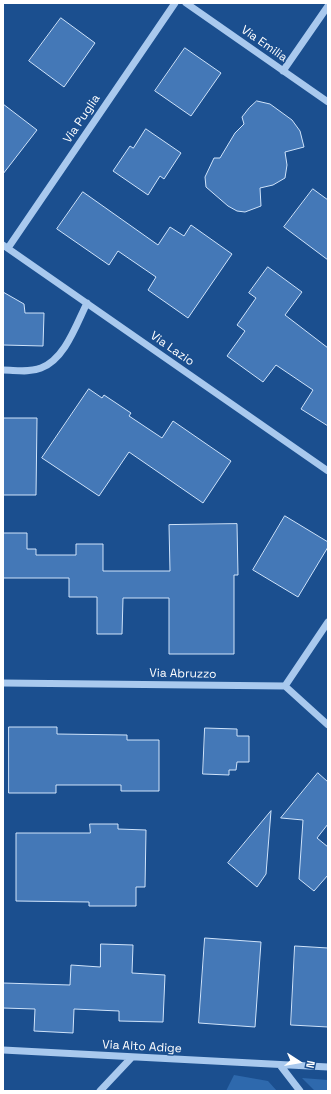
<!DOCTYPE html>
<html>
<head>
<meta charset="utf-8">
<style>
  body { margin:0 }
  #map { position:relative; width:331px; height:1094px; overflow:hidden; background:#1b4f8f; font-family:"Space Grotesk",sans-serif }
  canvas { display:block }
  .frame { position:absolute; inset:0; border:4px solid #fff; pointer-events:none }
  .north { position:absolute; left:279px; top:1042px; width:40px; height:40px; -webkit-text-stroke:3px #1b4f8f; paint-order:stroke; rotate:102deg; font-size:11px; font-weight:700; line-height:16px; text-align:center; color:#fff }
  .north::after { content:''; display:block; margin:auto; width:14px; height:18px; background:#fff; clip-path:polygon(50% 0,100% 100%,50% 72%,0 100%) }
</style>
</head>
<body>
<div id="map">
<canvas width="331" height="1094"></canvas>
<div class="frame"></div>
<div class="north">N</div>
</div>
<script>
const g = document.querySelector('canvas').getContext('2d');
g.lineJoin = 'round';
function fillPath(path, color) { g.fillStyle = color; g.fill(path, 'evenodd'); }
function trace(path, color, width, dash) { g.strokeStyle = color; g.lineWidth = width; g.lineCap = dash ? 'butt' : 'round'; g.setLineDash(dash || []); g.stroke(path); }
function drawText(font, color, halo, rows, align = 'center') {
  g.font = font + ' "Space Grotesk",sans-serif'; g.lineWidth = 3; g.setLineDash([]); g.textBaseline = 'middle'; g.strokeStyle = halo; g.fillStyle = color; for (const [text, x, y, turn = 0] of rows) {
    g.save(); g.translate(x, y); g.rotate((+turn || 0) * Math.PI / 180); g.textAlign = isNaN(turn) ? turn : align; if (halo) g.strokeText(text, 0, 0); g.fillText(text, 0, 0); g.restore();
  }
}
const green = new Path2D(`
  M234 1075 268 1081 277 1091H226Z
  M302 1078 328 1080V1091H315Z`);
const building = new Path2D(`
  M61 18 95 43 64 87 29 61Z
  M185 48 221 73 191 116 155 91Z
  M257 101 270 104 292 120 300 131 304 147 285 152 287 165 285 178 273 185 260 188 261 206 245 212 237 211 228 206 206 187 205 177 214 158H220L235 133 244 124 242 117 249 108Z
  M3 104 37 130 3 174Z
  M146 129 181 153 164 179 160 176 148 195 113 171 130 146 133 148Z
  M313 189 328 200V260L284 227Z
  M83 192 158 245 170 227 184 236 191 225 232 254 188 318 148 290 156 277 118 251 109 265 57 229Z
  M268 267 302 292 285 315 328 348V426L301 409 313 390 276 365 263 382 227 356 245 331 237 325 256 298 249 293Z
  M3 292 24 304 25 313H44L43 346 3 345Z
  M89 389 102 398 104 395 131 413 129 416 162 438 173 421 231 461 203 503 129 452 99 496 42 458Z
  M3 418H37L36 495H3Z
  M285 516 328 542V547L298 597 253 570Z
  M237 524 238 575H234V654H169V598H123L122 634H97V597H69V578H3V533H27V549H36V555H76V544H103V571H170L169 525Z
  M9 727H57V734L127 735V740H159V791H121V785H56V793H9Z
  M205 728 237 729V736H249V762H237L236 770H229V775L203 774Z
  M318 773 328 782V824L317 838 328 847V875L314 891 299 879 303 820 281 818Z
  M271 811 266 874 257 887 228 863Z
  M90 824H118V829L146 830 145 887H136V906H89V902L16 901V833H90Z
  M205 938 261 942 255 1027 199 1023Z
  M101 944 133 945 132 973 165 975 163 1022 119 1021V1011L74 1009 73 1033 34 1031 35 1009 3 1008V983L70 985 71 965 100 967Z
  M295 946 328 948V1027L291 1025Z`);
const minor = new Path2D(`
  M186 3 328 102
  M283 71 328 6
  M3 245 328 471
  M8 248 175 3
  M3 370C15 370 29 373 41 368 65 359 76 325 87 303
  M3 683 285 686 328 622
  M285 686 328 725
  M3 1050 328 1067
  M280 1065 300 1091
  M100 1091 132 1057`);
const streetNames = [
  ["Via Emilia",264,44,35],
  ["Via Puglia",82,119,-56],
  ["Via Lazio",172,349,35],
  ["Via Abruzzo",183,674,1],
  ["Via Alto Adige",142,1047,3]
];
fillPath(green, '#2e69ad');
fillPath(building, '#4478b7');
trace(building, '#cfe3fa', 1);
trace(minor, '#a9c9ee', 7);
drawText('12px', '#fff', '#1b4f8f', streetNames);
</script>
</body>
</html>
